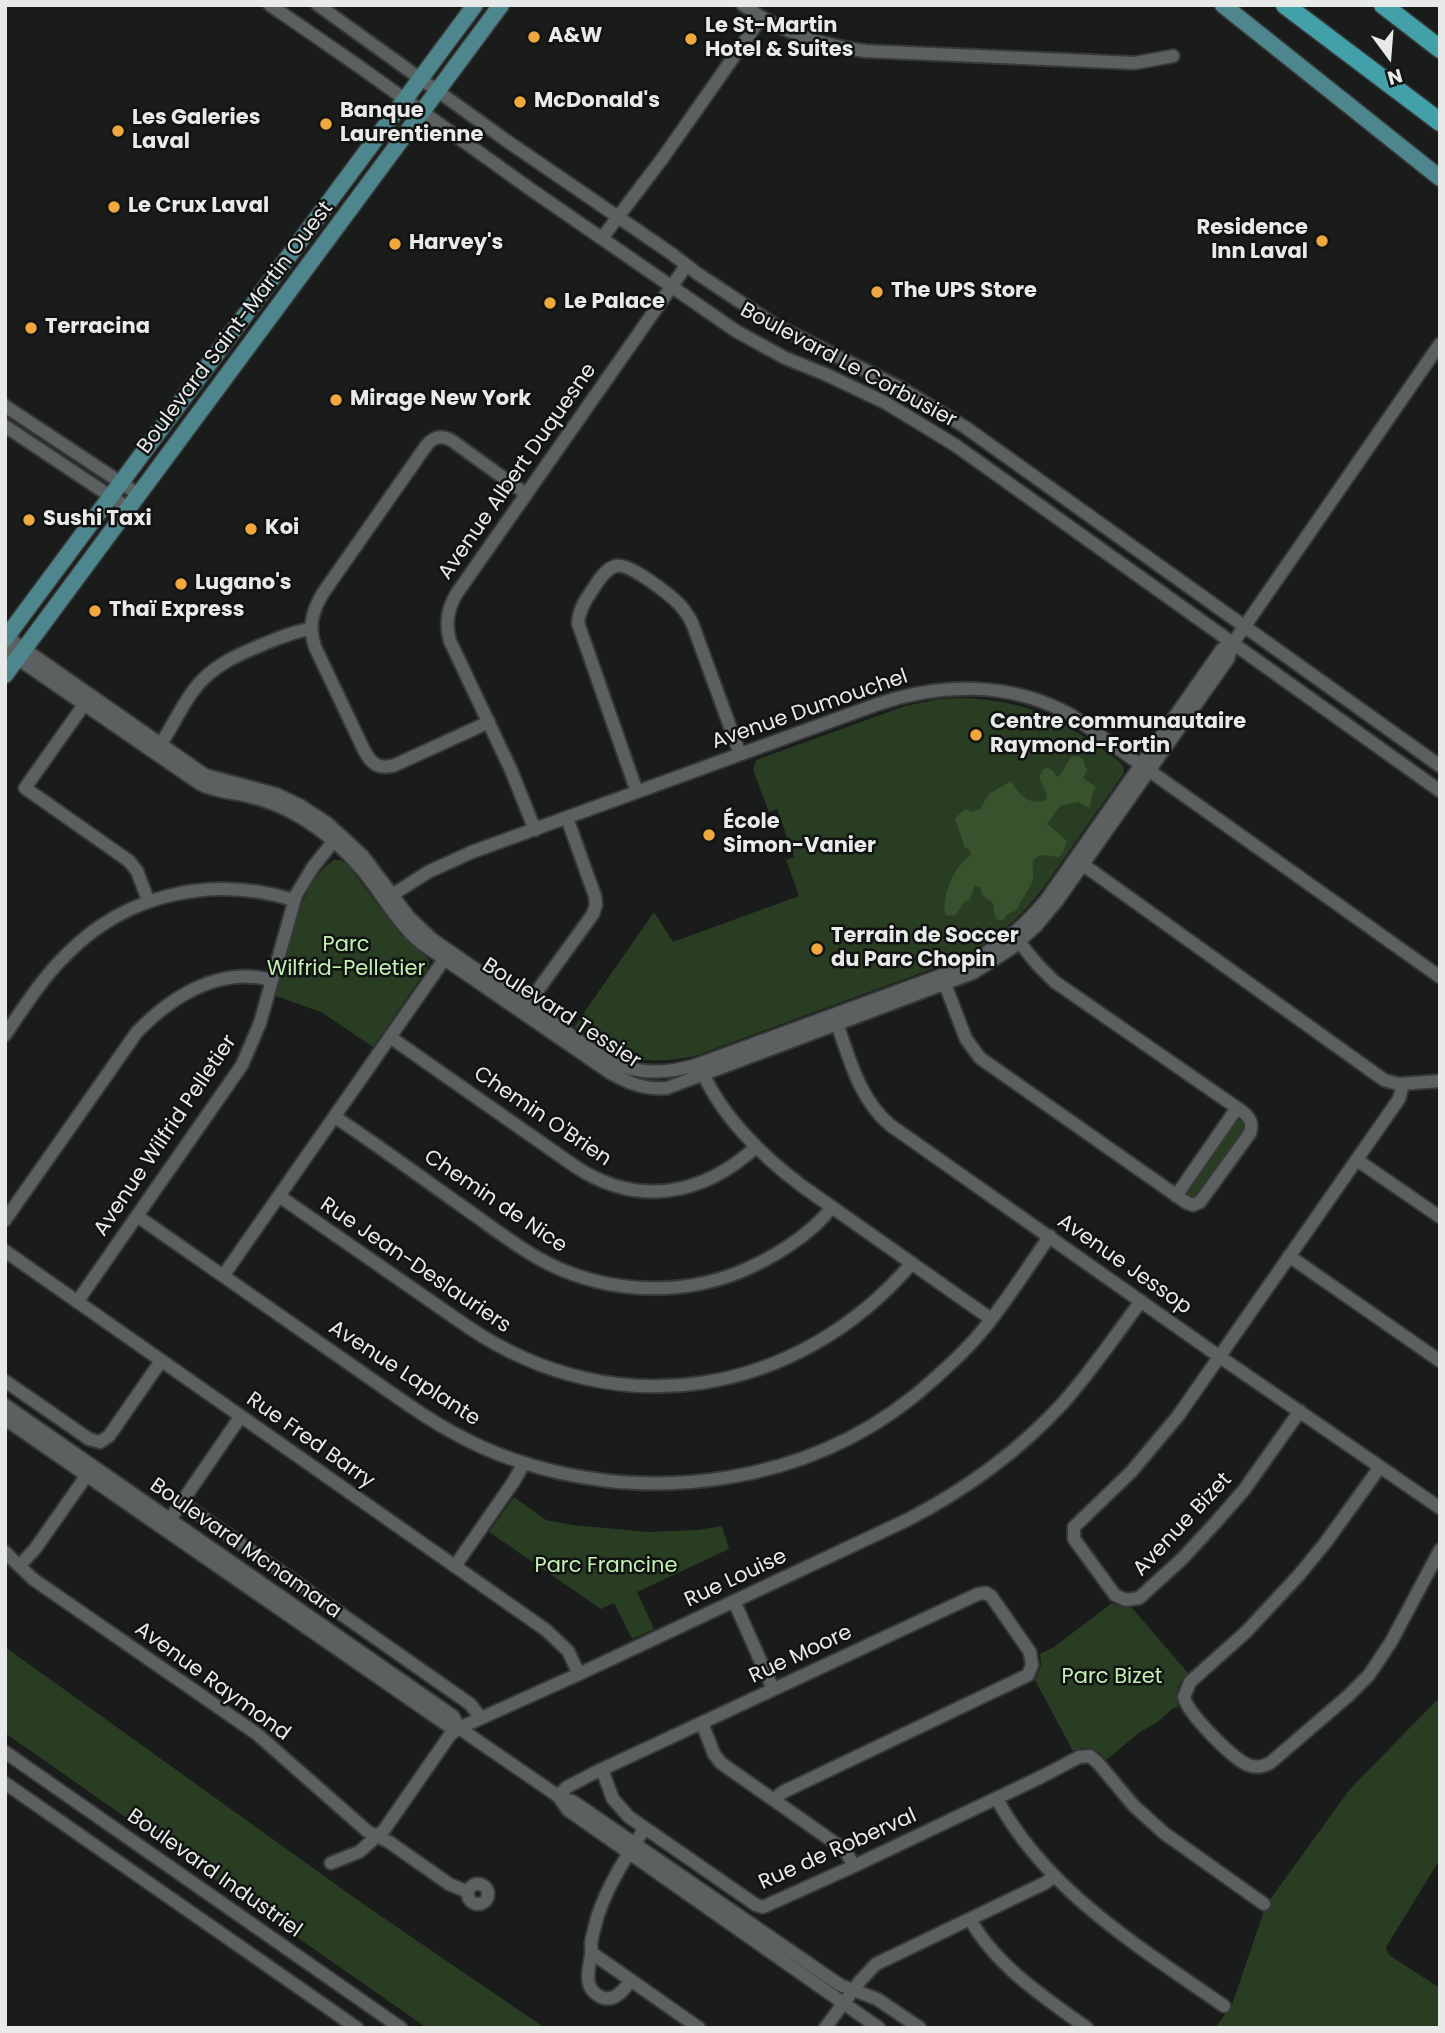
<!DOCTYPE html>
<html>
<head>
<meta charset="utf-8">
<style>
  body { margin:0 }
  #map { position:relative; width:1445px; height:2033px; overflow:hidden; background:#1a1c1c; font-family:Poppins,sans-serif }
  canvas { display:block }
  .frame { position:absolute; inset:0; border:7px solid #e8eaea; pointer-events:none }
  .north { position:absolute; left:1354px; top:21px; width:70px; height:70px; -webkit-text-stroke:5px #111313; paint-order:stroke; rotate:164deg; font-size:19px; font-weight:700; line-height:28px; text-align:center; color:#e8eaea }
  .north::after { content:''; display:block; margin:auto; width:24px; height:32px; background:#e8eaea; clip-path:polygon(50% 0,100% 100%,50% 72%,0 100%) }
</style>
</head>
<body>
<div id="map">
<canvas width="1445" height="2033"></canvas>
<div class="frame"></div>
<div class="north">N</div>
</div>
<script>
const g = document.querySelector('canvas').getContext('2d');
g.lineJoin = 'round';
function fillPath(path, color) { g.fillStyle = color; g.fill(path, 'evenodd'); }
function trace(path, color, width, dash) { g.strokeStyle = color; g.lineWidth = width; g.lineCap = dash ? 'butt' : 'round'; g.setLineDash(dash || []); g.stroke(path); }
function drawText(font, color, halo, rows, align = 'center') {
  g.font = font + ' Poppins,sans-serif'; g.lineWidth = 5; g.setLineDash([]); g.textBaseline = 'middle'; g.strokeStyle = halo; g.fillStyle = color; for (const [text, x, y, turn = 0] of rows) {
    g.save(); g.translate(x, y); g.rotate((+turn || 0) * Math.PI / 180); g.textAlign = isNaN(turn) ? turn : align; if (halo) g.strokeText(text, 0, 0); g.fillText(text, 0, 0); g.restore();
  }
}
const green = new Path2D(`
  M961 698C1032 700 1063 721 1119 761 1123 765 1126 770 1122 776L1044 887C1019 920 989 946 951 962L695 1056C667 1062 633 1064 607 1049 595 1043 585 1034 574 1027L654 912 673 942 799 896 786 860 794 857 777 809 769 812 753 770 756 760 905 706 940 699Z
  M334 860H340L347 864 400 934 426 956 430 962 427 969 373 1047 321 1012 276 996C286 958 298 882 334 860Z
  M1236 1120H1239L1244 1123V1131L1199 1195 1191 1198 1188 1196 1187 1190Z
  M514 1497 546 1520 572 1525 648 1532 698 1530 722 1526 729 1549 637 1592 654 1629 632 1639 614 1603 601 1609 489 1532Z
  M1112 1603 1122 1607 1132 1608 1188 1673C1178 1683 1175 1693 1178 1707L1172 1709 1159 1721 1140 1732 1106 1760C1097 1748 1087 1745 1073 1751L1035 1680 1041 1665 1040 1654 1054 1647Z
  M5 1647 366 1906 545 2028H427L5 1733Z
  M1440 1697V1859L1386 1947 1389 1955 1440 1988V2028H1215L1232 2005 1266 1905 1350 1789Z`);
const forest = new Path2D(`
  M1077 756 1083 759 1087 771 1083 778 1096 787C1091 793 1092 801 1089 808L1079 802 1060 806 1047 824 1062 836 1067 842 1062 854 1059 857C1052 857 1043 853 1037 857 1029 863 1035 871 1033 879 1030 889 1021 899 1017 910L1006 915 1004 920H998L995 917 993 903 982 895 981 888 975 886 969 900 965 901 955 916 946 915C941 901 951 877 959 866 963 861 968 859 971 854L969 849 965 848 955 818 966 809 972 812 980 809 989 794 1011 781C1019 795 1030 807 1047 799L1046 792 1039 778 1043 769 1048 768 1054 772 1056 776 1059 777 1071 757Z`);
const minor = new Path2D(`
  M270 5 357 65 533 191 736 331 785 358 825 374 886 403 955 445 1440 791
  M318 5 507 141 672 254 698 274 775 325 901 388 965 427 1440 766
  M743 5C780 32 820 45 865 51L1135 63 1173 56
  M602 238 662 159 761 18
  M5 406 138 494
  M5 426 128 508
  M7 637 205 775 276 794 301 806 327 823 363 856 409 917 432 939 608 1061C639 1075 668 1074 699 1064L942 975C984 958 1017 935 1046 900L1222 649 1233 643
  M5 650 200 784C215 792 231 792 247 796 266 800 285 808 302 818 325 832 346 850 363 871 383 895 397 923 421 943L609 1072C628 1083 645 1090 667 1088L973 973 1012 948 1037 925 1057 901 1228 659 1233 643 1440 344
  M88 699 25 788 129 861 137 871 148 900
  M489 722 395 765C379 770 371 764 364 750L315 647C308 627 312 611 323 593L426 446C433 437 441 435 451 440L526 494
  M156 751C170 732 179 710 193 691 211 666 237 655 264 644 279 638 294 631 311 629
  M637 792 578 623C579 610 585 600 593 589 598 581 606 568 616 566 629 562 670 595 680 605 686 612 691 619 694 628L740 754
  M535 830 511 770 450 641C445 624 447 609 457 593L686 266
  M1078 861 1384 1080 1399 1084 1440 1081
  M386 899 428 872 472 852 878 704C942 682 1012 682 1071 715L1440 977
  M943 979 966 1039 980 1058 1187 1203 1193 1205 1200 1202 1250 1133C1253 1123 1250 1118 1243 1112L1055 982 1037 964 1014 936
  M527 1005 593 914 596 905 595 896 567 818
  M835 1018C849 1056 858 1098 890 1125L1220 1357 1440 1508
  M5 1035C24 1007 43 977 67 954 127 893 213 875 294 900
  M390 1037 576 1167C639 1208 703 1195 756 1147
  M701 1068C719 1114 763 1157 802 1186L991 1319
  M335 1117C379 1146 422 1178 466 1209 489 1225 512 1243 536 1257 597 1292 672 1298 737 1273 770 1260 811 1235 832 1207
  M1357 1160 1440 1217
  M279 1196 468 1327C616 1427 797 1397 912 1263
  M1176 1196 1237 1108
  M137 1216 410 1406C445 1430 484 1451 524 1463 654 1504 805 1483 913 1397 937 1377 962 1355 982 1331 1007 1301 1027 1268 1050 1236
  M5 1220 137 1032C172 996 220 966 271 980
  M5 1251 546 1630 568 1651 579 1674
  M1289 1256 1440 1361
  M223 1276 448 954
  M77 1302 242 1065 260 1023 296 895 313 867 337 837
  M5 1381 89 1439 100 1442 109 1436 161 1361
  M5 1405 453 1716 459 1728
  M1300 1411 1244 1490 1217 1521 1182 1559 1139 1598 1126 1600 1115 1595 1074 1539V1527L1131 1472 1178 1416 1399 1099 1403 1084
  M5 1419 447 1725 459 1728 558 1796 574 1802 840 1985 877 1999 920 2028
  M1380 1467 1326 1542 1299 1575 1246 1632 1190 1682 1184 1697C1188 1714 1232 1758 1248 1765 1256 1768 1262 1767 1270 1763L1348 1696 1369 1675 1391 1642 1440 1550
  M181 1502 470 1704 481 1718
  M166 1525 241 1416
  M5 1552 33 1579 257 1734 367 1831 389 1842 449 1884 468 1892
  M20 1565 35 1549 87 1475
  M455 1566 514 1481 524 1463
  M734 1601 773 1689
  M702 1723 714 1754 721 1763 835 1843 846 1852 854 1866
  M5 1752 401 2028
  M602 1770 613 1799 629 1817 756 1905 763 1907 854 1866 1041 1777 1079 1757 1090 1756 1098 1763 1134 1806 1164 1833 1264 1904
  M5 1783 357 2028
  M558 1796 567 1787 594 1773 978 1594 986 1593 991 1596 1030 1652 1032 1665 1028 1675 783 1792 774 1799
  M558 1796 568 1810 879 2028
  M997 1799C1046 1891 1141 1948 1224 2006
  M331 1863 359 1852 384 1830 450 1735 459 1728 579 1674 907 1520C965 1490 1018 1452 1062 1404 1091 1372 1115 1336 1141 1301
  M468 1894a10 10 0 1 1 20 0a10 10 0 1 1-20 0Z
  M970 1919C995 1965 1045 1998 1087 2028
  M592 1953 699 2028
  M631 1980C624 1990 614 2003 601 1997 582 1988 589 1970 591 1955 592 1953 591 1947 591 1944 592 1936 595 1927 597 1918 607 1886 626 1857 645 1828
  M825 2028 860 1981 876 1964 1045 1883 1055 1876`);
const major = new Path2D(`
  M1223 5 1440 178
  M5 639 475 5
  M5 675 501 5`);
const highway = new Path2D(`
  M1285 5 1440 122
  M1383 5 1440 49`);
const markers = [
  [534,37,7,"#efa73e"],
  [691,39,7,"#efa73e"],
  [520,102,7,"#efa73e"],
  [326,124,7,"#efa73e"],
  [118,131,7,"#efa73e"],
  [114,207,7,"#efa73e"],
  [1322,241,7,"#efa73e"],
  [395,244,7,"#efa73e"],
  [877,292,7,"#efa73e"],
  [550,303,7,"#efa73e"],
  [31,328,7,"#efa73e"],
  [336,400,7,"#efa73e"],
  [29,520,7,"#efa73e"],
  [251,529,7,"#efa73e"],
  [181,584,7,"#efa73e"],
  [95,611,7,"#efa73e"],
  [976,735,7,"#efa73e"],
  [709,835,7,"#efa73e"],
  [817,949,7,"#efa73e"]
];
const poiNames = [
  ["Le St-Martin",705,27],
  ["Hotel & Suites",705,51],
  ["A&W",548,37],
  ["McDonald's",534,102],
  ["Banque",340,112],
  ["Laurentienne",340,136],
  ["Les Galeries",132,119],
  ["Laval",132,143],
  ["Le Crux Laval",128,207],
  ["Residence",1308,229,"right"],
  ["Inn Laval",1308,253,"right"],
  ["Harvey's",409,244],
  ["The UPS Store",891,292],
  ["Le Palace",564,303],
  ["Terracina",45,328],
  ["Mirage New York",350,400],
  ["Sushi Taxi",43,520],
  ["Koi",265,529],
  ["Lugano's",195,584],
  ["Thaï Express",109,611],
  ["Centre communautaire",990,723],
  ["Raymond-Fortin",990,747],
  ["École",723,823],
  ["Simon-Vanier",723,847],
  ["Terrain de Soccer",831,937],
  ["du Parc Chopin",831,961]
];
const streetNames = [
  ["Boulevard Saint-Martin Ouest",236,328,-53],
  ["Boulevard Le Corbusier",848,366,28],
  ["Avenue Albert Duquesne",518,472,-55],
  ["Avenue Dumouchel",810,710,-19],
  ["Boulevard Tessier",561,1014,33],
  ["Chemin O'Brien",542,1117,34],
  ["Avenue Wilfrid Pelletier",166,1136,-56],
  ["Chemin de Nice",495,1202,34],
  ["Avenue Jessop",1124,1265,35],
  ["Rue Jean-Deslauriers",415,1266,34],
  ["Avenue Laplante",404,1374,33],
  ["Rue Fred Barry",310,1441,35],
  ["Avenue Bizet",1183,1525,-47],
  ["Boulevard Mcnamara",245,1549,35],
  ["Rue Louise",736,1579,-25],
  ["Rue Moore",801,1655,-25],
  ["Avenue Raymond",212,1682,36],
  ["Rue de Roberval",838,1850,-24],
  ["Boulevard Industriel",214,1874,35]
];
const parkNames = [
  ["Parc",346,946],
  ["Wilfrid-Pelletier",346,970],
  ["Parc Francine",606,1567],
  ["Parc Bizet",1112,1678]
];
fillPath(green, '#293d22');
fillPath(forest, '#38522e');
trace(minor, '#373939', 16);
trace(major, '#373939', 19);
trace(highway, '#373939', 21);
trace(minor, '#5d6060', 12);
trace(major, '#4d868c', 16);
trace(highway, '#42a0a9', 18);
for (const [x, y, r, color] of markers) { const dot = new Path2D(); dot.arc(x, y, r, 0, 2 * Math.PI); g.fillStyle = color; g.fill(dot); trace(dot, '#111313', 2.5); }
drawText('bold 21px', '#e8eaea', '#111313', poiNames, 'left');
drawText('21px', '#e8eaea', '#111313', streetNames);
drawText('21px', '#c1f0b2', '#111313', parkNames);
</script>
</body>
</html>
